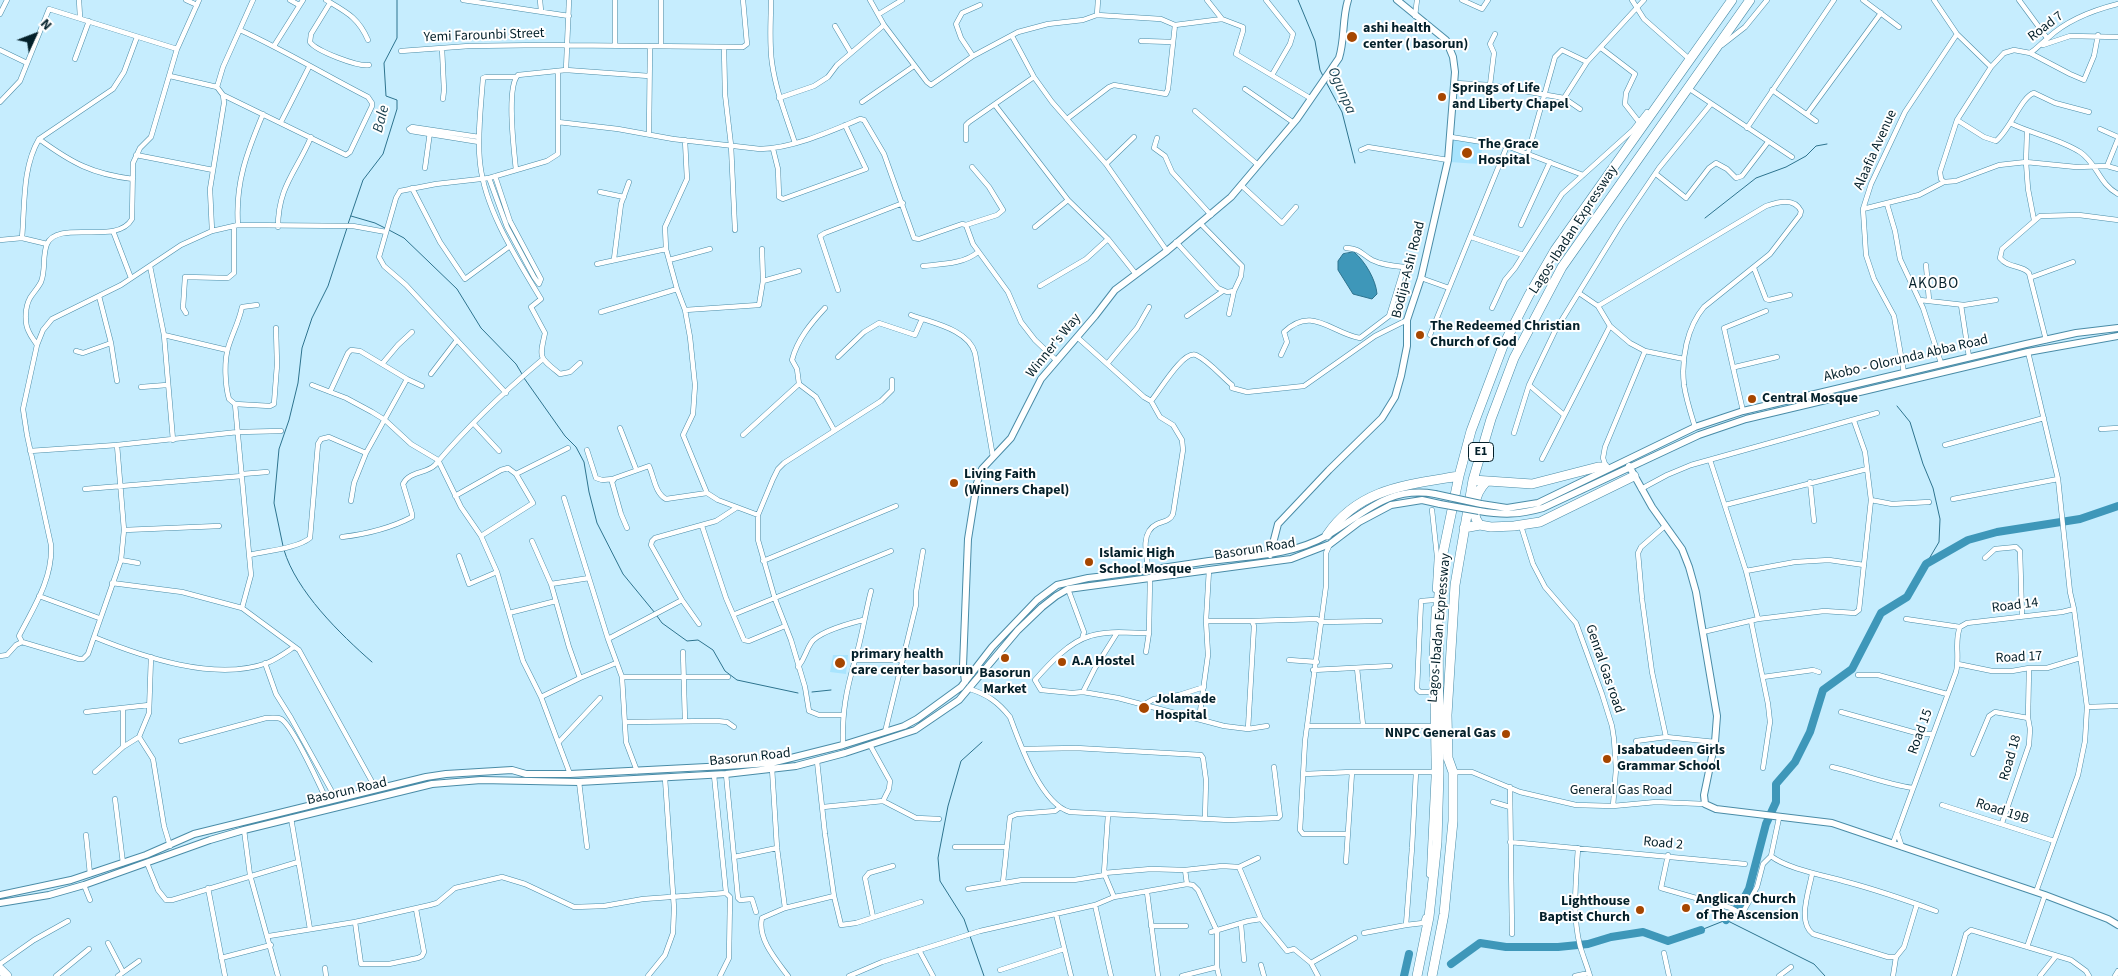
<!DOCTYPE html>
<html>
<head>
<meta charset="utf-8">
<style>
  body { margin:0 }
  #map { position:relative; width:2118px; height:976px; overflow:hidden; background:#c6edfe; font-family:"Source Sans 3",sans-serif }
  canvas { display:block }
  .north { position:absolute; left:10px; top:10px; width:50px; height:50px; -webkit-text-stroke:4px #fff; paint-order:stroke; rotate:47deg; font-size:14px; font-weight:700; line-height:20px; text-align:center; color:#04202a }
  .north::after { content:''; display:block; margin:auto; width:18px; height:22px; background:#04202a; clip-path:polygon(50% 0,100% 100%,50% 72%,0 100%) }
</style>
</head>
<body>
<div id="map">
<canvas width="2118" height="976"></canvas>
<div class="north">N</div>
</div>
<script>
const g = document.querySelector('canvas').getContext('2d');
g.lineJoin = 'round';
function fillPath(path, color) { g.fillStyle = color; g.fill(path, 'evenodd'); }
function trace(path, color, width, dash) { g.strokeStyle = color; g.lineWidth = width; g.lineCap = dash ? 'butt' : 'round'; g.setLineDash(dash || []); g.stroke(path); }
function drawText(font, color, halo, rows, align = 'center') {
  g.font = font + ' "Source Sans 3",sans-serif'; g.lineWidth = 4; g.setLineDash([]); g.textBaseline = 'middle'; g.strokeStyle = halo; g.fillStyle = color; for (const [text, x, y, turn = 0] of rows) {
    g.save(); g.translate(x, y); g.rotate((+turn || 0) * Math.PI / 180); g.textAlign = isNaN(turn) ? turn : align; if (halo) g.strokeText(text, 0, 0); g.fillText(text, 0, 0); g.restore();
  }
}
const built = new Path2D(`
  M1453 139 1484 144 1478 164 1450 162Z
  M833 655H848L846 674 830 672Z`);
const water = new Path2D(`
  M1354 252C1365 261 1376 280 1377 294L1372 299 1353 294 1338 270V261L1343 254Z`);
const stream = new Path2D(`
  M1298 0 1315 41 1320 70 1323 76
  M1326 82 1342 112 1355 163
  M351 216 375 223 385 228
  M1705 218 1756 178 1786 167 1806 156 1816 146 1827 144
  M348 224 363 180 383 154 397 109V100L386 96 384 63 397 38V0
  M389 230 404 238 457 289 481 328 516 364 522 374
  M524 378 565 436 576 447 584 462 589 492 597 523 623 574 655 613
  M1897 406 1910 422 1923 464 1933 488 1940 519 1939 542 1926 564
  M283 546 274 503 279 449 289 420 298 383 302 348 312 318 328 286 347 228
  M284 550C296 591 340 634 372 662
  M657 616 662 623 687 641 698 640 713 650 725 671 737 680 798 693
  M812 692 831 690
  M982 742 961 761 948 806 938 858 940 881 964 919 984 976
  M1701 930 1726 920 1814 964 1825 976`);
const river = new Path2D(`
  M1726 920 1742 902 1749 889 1766 824 1776 802V784L1795 762 1810 732 1823 690 1852 669 1881 613 1907 597 1926 564 1968 540 1997 532 2080 519 2118 506
  M1451 964 1480 943 1506 947H1558L1588 944 1611 937 1643 932 1668 941 1701 930
  M1404 976 1409 954`);
const street = new Path2D(`
  M79 0 80 17
  M186 0 197 5
  M290 0 299 5
  M326 0C346 12 358 17 368 40
  M463 0 569 16
  M540 0 541 11
  M661 0V46
  M771 0C771 21 769 42 772 63 776 91 786 116 795 143
  M870 0 884 25 927 82 931 85 973 56 1018 32 1048 24 1083 20 1097 15 1161 19 1175 25 1222 19 1243 27V31L1236 54 1310 98
  M1207 0 1222 19
  M1266 0 1293 34 1290 44 1272 75
  M1462 0 1482 9 1488 0
  M1632 0 1644 19 1687 57
  M1863 0 1899 27
  M1934 0 1957 34 1991 67
  M2019 0 2047 38
  M330 3 311 34 310 42C316 51 358 67 369 65
  M0 14 7 0
  M879 14 902 0
  M1097 15 1098 0
  M1415 16 1417 0
  M835 26 851 53
  M1012 36 1034 77 1052 102 1106 164 1167 251
  M1141 41 1173 42
  M615 45V0
  M1722 45 1745 27 1767 0
  M2043 45 2070 36 2118 37
  M274 46 303 0
  M442 48 444 90 443 99
  M724 48 725 94 731 145 735 230
  M1601 48 1635 74 1626 93 1625 104 1639 122
  M0 50 27 63
  M401 51 469 46 543 45 743 47 747 44 743 0
  M2030 53 2070 74 2084 80 2094 56 2098 35
  M973 56 961 38 956 24 962 13 980 5
  M75 59 89 21
  M566 70 569 0
  M170 76 217 87
  M516 77H486L483 78C481 106 477 136 480 163 485 210 517 259 541 299L531 307 545 333C539 359 539 357 560 374L570 372 580 363
  M1455 83 1490 85 1564 98 1587 62 1644 0
  M1490 85 1494 53 1490 44 1495 34
  M1688 88 1792 157
  M1245 89 1294 123
  M1772 90 1816 121
  M223 95 346 155 350 152 372 106V103L368 97C325 75 284 50 240 30
  M779 98 814 86 828 77 837 65 884 25
  M1564 98 1580 109
  M0 102 20 81 49 9 177 49
  M862 102 914 66
  M995 105 1068 200
  M1195 111 1258 165
  M1807 114 1881 13
  M1067 119 1109 87 1114 85 1166 94 1168 89 1175 25
  M1957 120 1984 137 1996 141C2010 130 2022 96 2034 93L2055 103 2089 112
  M281 122 309 67
  M558 122 618 129 673 139 760 149C793 148 829 132 860 119L864 120 884 154 914 238 919 239 962 224 966 225 973 244 1008 292 1021 322 1035 340 1057 361
  M2012 124C2033 134 2060 139 2080 152 2097 163 2099 184 2118 194
  M1747 128 1834 0
  M2100 129 2118 137
  M2027 131 2026 162 2028 189 2034 220
  M649 134 650 46
  M1451 137 1507 146 1583 175
  M1157 138 1154 148 1165 156 1172 172 1211 215
  M39 139C72 163 92 174 133 179
  M685 140 687 179 665 227 666 249 677 289 685 310 690 337 695 385 693 414 683 435 707 493 718 500 758 515
  M966 140V125L969 122 1034 77
  M479 142 411 131 409 129 412 127 479 137
  M773 149 778 169 779 197 783 199 866 169 845 125
  M1361 150 1368 147 1448 160
  M1528 153 1555 57 1562 50 1587 62
  M136 155 213 170
  M1106 164 1134 137
  M2107 166 2118 139
  M425 168 430 132
  M516 170C514 151 506 87 518 75L566 70 649 76
  M1656 174 1686 198 1709 168 1716 163 1727 169 1736 178 1742 176 1768 142
  M489 178 507 227 534 277 539 284 541 279 510 221 495 176
  M1944 182 1941 179 1940 172 1957 120 1991 67 2004 53 2014 50 2030 53C2038 48 2041 43 2048 38 2066 21 2094 10 2118 4
  M1241 185 1282 223 1296 207
  M412 188 440 242 465 279 510 246
  M600 192 624 197
  M1887 204 1895 231 1900 259 1923 308 1941 363
  M1863 209 1919 195 1944 182 1956 181 1999 165 2026 162 2076 167 2107 166 2118 169
  M1200 223 1242 266 1241 276 1234 291 1229 314
  M238 225C235 183 247 152 263 114
  M966 225 997 215 1003 210 989 187 972 167
  M1521 225 1550 162
  M278 227C278 186 297 171 311 137
  M1035 227 1068 200 1108 239 1135 273
  M113 231 131 278
  M212 231 210 189 224 103 223 95 217 87 223 67 253 0
  M1471 237 1523 255
  M22 238C25 205 22 168 39 139L113 89 124 72 137 37
  M0 240 22 238 47 244
  M1176 242 1218 288 1227 292 1234 291
  M614 259 621 204 629 182
  M669 260 710 249
  M597 264 666 249
  M1926 265 1929 300
  M150 266 164 335 173 440
  M923 266C941 264 964 264 978 252
  M1754 268 1766 299 1769 300 1790 295
  M2032 277 2073 262
  M1421 278 1449 288
  M763 281 799 271
  M1040 286 1086 259 1108 239
  M838 290 820 236 825 233 903 203
  M1579 293 1598 306 1610 326 1630 343 1645 351 1684 359
  M99 296 111 343 117 381
  M1920 300 1964 305 1996 300
  M1961 305 1969 357
  M1598 306 1766 206C1778 202 1794 197 1801 211L1800 215 1770 254 1704 307C1687 327 1681 359 1684 385 1686 399 1691 414 1695 427
  M825 308C811 323 797 340 792 360L797 369 799 384 816 397 834 430
  M1492 308 1505 280 1515 268 1562 194 1633 130 1647 112
  M685 310 759 305 763 281 762 249
  M601 312 677 289
  M186 313 183 308 185 277 228 278 234 273V226
  M911 315C932 323 968 329 975 353L993 457
  M1187 316 1223 291
  M164 335 227 350
  M1430 335 1507 146
  M1077 337 1144 397 1151 401C1159 392 1183 350 1196 355 1209 361 1221 376 1232 385V388L1247 392 1304 386 1375 336 1407 320
  M2046 340 2029 273C2021 264 2009 269 2000 258L2002 249 2040 216 2079 215 2118 220
  M37 345 43 330 52 319 121 285 181 245 212 231 238 225 353 226 386 232
  M76 351 83 353 111 343
  M2028 352 2058 479 2070 592 2074 609 2087 707 2085 741 2078 775 2036 892
  M1281 355 1287 342 1284 332C1312 305 1331 333 1360 338L1389 316 1404 267C1393 266 1382 265 1372 260 1360 253 1361 249 1346 248
  M838 357 864 332 879 323 915 335 922 319
  M382 364 398 345 412 332
  M1107 364 1137 328 1149 307
  M1735 367 1777 357
  M1904 373 1894 316 1874 279 1866 255 1863 209 1871 184 1905 112 1957 34
  M431 374 457 340
  M407 379 422 386
  M312 385 346 398 372 412 385 420 411 444 438 460 461 507 481 536 497 572 523 661 541 697 570 774
  M1529 385 1564 415
  M141 387 167 385
  M330 392 348 353 351 350 360 351 407 379 366 453 354 483 351 501
  M506 393 406 285 384 266 379 257 396 198 400 191 436 184 489 178 547 161 558 154V71
  M235 404 270 406 274 404 277 365 276 328
  M1743 411 1724 328 1766 311
  M474 424 499 451
  M620 428 636 469
  M2101 429 2118 428
  M1514 433 1529 385 1555 331 1621 224 1659 168 1711 104
  M743 435 799 384
  M1945 445 2044 418
  M587 450 596 478 602 480 613 479
  M30 451 117 445 238 432 281 431
  M1542 459 1610 326
  M1710 460 1746 571 1758 619
  M1606 467 1603 458 1605 447 1645 351
  M242 474 267 472
  M1810 482 1814 521
  M85 489 242 476
  M1641 489 1667 475 1691 465 1877 413
  M455 496 501 470 508 468 516 474 568 448
  M564 498 608 639 622 677 626 742 637 771
  M1953 499 2058 479
  M1871 500 1892 504 1929 502
  M1725 505 1867 469
  M1432 510 1437 556 1435 590
  M702 526 726 598 744 640 749 641 785 626
  M1521 526 1533 564 1545 587 1576 623 1602 694 1612 726 1614 739 1616 769 1613 806
  M1665 526 1641 547 1638 553 1642 599 1652 672 1666 737
  M627 528 621 514 612 482 615 478 649 466C654 477 655 493 666 499L707 493
  M124 530 219 526
  M481 536 533 503 516 474
  M342 537C367 534 389 529 412 517V514L403 484C409 471 426 474 435 465 466 428 506 390 543 359
  M532 541 551 584 569 647 580 678
  M1330 544 1326 553V586L1305 741 1300 830 1303 834H1347
  M250 555C266 551 298 548 310 538L318 444 321 439 329 437 366 453
  M459 556 469 584 497 572
  M1985 558 1995 549 2016 547 2020 551 2022 616
  M121 560 138 563
  M763 561 896 506
  M1149 571C1146 555 1140 532 1157 524 1164 521 1170 521 1173 514L1183 450 1182 440 1173 425 1160 417 1151 401
  M1746 571 1795 562 1829 560 1864 565
  M112 583 182 592 242 608 299 650 376 789
  M551 584 589 578
  M1068 589 1084 632 1082 639
  M39 596 99 618
  M242 608 251 575 235 404 229 399C225 385 224 362 228 348 232 334 239 322 242 307L257 305
  M509 613 556 601
  M735 614 891 551
  M1906 619 1960 627
  M1206 621H1252L1254 626 1248 729
  M1252 621 1317 619 1321 622 1380 621
  M1751 621 1768 704 1770 722 1763 768
  M699 624 682 600 651 545 652 541 655 538 716 521 736 508
  M1960 627 1967 623 2062 612 2074 609
  M1703 632 1758 619 1824 611 1855 613 1859 610 1871 500 1865 452 1854 421
  M1149 633C1130 633 1108 630 1090 636 1069 642 1049 664 1035 680L1041 690 1072 693 1083 692 1118 698 1224 726 1248 729 1267 726
  M94 637C143 657 215 682 267 663 277 659 285 653 294 647
  M608 639 682 600
  M22 642 19 636C34 607 53 578 51 545L27 435 23 409 37 345C35 341 31 337 29 332 24 323 25 307 30 298 33 293 38 288 41 282 46 270 42 256 47 244 58 219 117 246 132 219L133 163 140 148 151 137 177 49 199 0
  M683 652 685 721
  M1146 652 1149 633 1150 577
  M0 656 7 655 16 645 22 642 79 659H83L88 654 121 560 124 530 117 445
  M151 657 149 713 139 737 153 759 164 826 170 846
  M855 660H902
  M1289 660 1317 662
  M265 663 276 694 291 718 336 799
  M1958 664 1992 671H2012L2029 668H2047L2080 658
  M798 667C806 657 805 652 811 643 818 632 851 623 863 620
  M1357 668 1363 725
  M1313 670 1390 666
  M1858 675H1878L1947 694
  M622 677H728
  M1763 677 1813 670 1819 672
  M970 689C988 695 998 702 1010 717 1020 744 1041 804 1070 812L1229 820 1278 818 1280 816 1274 767
  M1083 692 1095 668 1117 633
  M1433 692H1420L1417 689 1421 601 1434 600
  M541 697 580 678 616 663
  M1145 704 1154 699 1179 695 1204 687
  M2087 707 2118 706
  M123 708V747
  M86 712 149 705
  M1841 712 1920 734H1932
  M842 715H819L809 711 805 687 791 640 775 599 758 540V515L773 479 778 469 784 463 881 401 892 390V380
  M1199 719 1208 655 1206 621 1209 570
  M625 722 717 721 727 722 734 727
  M1307 726H1433
  M885 732 916 605V592L923 551
  M181 741 266 718C271 718 277 717 281 719 293 726 320 786 327 801
  M1636 741 1666 737 1715 742
  M559 742 600 698
  M843 745C842 712 846 691 855 660 862 637 865 614 871 591
  M870 745 890 781 889 789 883 801
  M1023 749 1076 748 1201 755 1203 758 1206 780 1205 818
  M1973 754 1989 716 1995 712 2028 718
  M817 761 825 834 834 896 841 925 856 923 921 902
  M1832 767C1859 773 1885 784 1913 788
  M772 768 777 848 785 908
  M95 772 123 747 139 737
  M1453 772H1472L1520 792 1576 805 1613 806 1656 802 1705 804
  M726 774 738 898 740 900 752 899 756 912
  M1304 774 1352 772H1435
  M714 775 726 893 730 897 729 958 720 976
  M579 782 587 847
  M1510 787 1512 934
  M115 799 123 863
  M1493 802 1510 807
  M1942 805 2054 841
  M823 807 883 801 916 818 939 819
  M1108 815 1104 873 1114 897
  M291 818 310 929
  M2002 823 2029 745 2030 729 2028 718 2029 668
  M244 830 250 875 278 976
  M1897 832 1902 847
  M86 835 90 874
  M1510 842 1745 864
  M1893 843 1956 672C1960 657 1954 641 1960 627
  M955 847H1006
  M1578 848C1576 881 1572 914 1580 946 1583 956 1587 966 1590 976
  M1668 855 1661 888 1731 908 1742 914 1757 887 1763 864 1771 856 1779 818
  M1771 856C1787 869 1827 876 1847 882 1877 890 1906 900 1936 911
  M734 857 777 848
  M1346 862 1352 772
  M147 863 158 890 166 900H172L298 862
  M1239 867 1261 919 1287 951 1294 949 1311 963 1318 976
  M1185 870 1187 884 1193 885 1198 890 1217 931V967L1219 976
  M1104 873 1151 869 1185 870 1222 866 1239 867 1258 858
  M1812 874C1809 891 1797 922 1813 934L1888 957H1896
  M1429 875 1434 773 1432 652 1434 608
  M1003 882 1010 817 1017 814 1055 811 1059 808
  M84 885 90 900
  M208 888 225 976
  M968 889 1022 880H1074L1105 875
  M1147 892 1158 976
  M1095 905 1111 976
  M1056 914 1071 976
  M873 917 865 878 869 873 893 866
  M355 922 361 964H389L418 958 422 956 424 952 416 909
  M1241 924 1244 960
  M1406 925 1412 848 1416 772
  M1151 926H1186
  M1211 932 1248 921 1261 919
  M1364 933 1406 925 1423 923 1425 917
  M269 936 355 922 430 905 437 903 455 888 502 877 525 884 574 907 604 906 643 899 726 893
  M108 943 123 972
  M2027 947 2045 895
  M919 950 933 976
  M1664 953 1669 976
  M221 958 271 945
  M1311 963 1355 938
  M0 964 34 940 68 921
  M1261 965 1264 976
  M325 968 326 976
  M1000 970 1064 949
  M56 976 89 949
  M118 976 139 961
  M648 976 665 955 673 933 674 908 665 778
  M788 976C777 961 757 939 762 918L785 908 834 896
  M849 976 882 962 980 931 1095 905 1114 897 1187 884
  M1182 976 1217 967
  M1575 976 1589 973
  M1779 976 1791 967
  M1893 976 1896 957 1904 947 1917 904
  M1954 976 1966 934 1971 930 2071 960 2086 971 2089 976
  M2040 976 2056 956
  M2115 976 2118 971`);
const secondary = new Path2D(`
  M1629 466 1652 507 1682 549 1689 567 1696 592 1717 716 1715 742 1704 795 1705 804 1716 809 1832 823 2045 895 2108 919 2118 925
  M1481 504 1507 508 1538 503 1695 427 1743 411 2026 344 2076 333 2118 328
  M1479 511C1503 515 1518 515 1543 508L1699 435 1746 419 2028 352 2118 336
  M1270 555 1278 524 1329 470 1382 418 1395 397 1401 376 1407 346V320L1421 278 1448 160 1455 72 1453 57 1446 40 1397 0
  M965 682 963 666 968 539 977 483 982 469 1011 438 1041 379 1095 316 1115 290 1167 251 1231 197 1297 119 1339 58C1345 39 1342 19 1348 0
  M0 895 71 880 146 855 194 834 426 777 446 774 512 770 526 774H570L726 766 771 763 843 745 904 726 917 719 961 687 992 647 1037 600 1057 585 1088 578C1129 573 1169 567 1209 561 1250 556 1291 556 1328 535 1365 513 1388 486 1435 494
  M0 903 49 895 84 885 210 840 244 830 432 784 481 780 579 782 726 774 796 766 845 753 915 730 959 700 1018 630 1042 607 1056 596 1068 589 1291 559 1330 544 1359 522 1391 505 1422 500 1440 504`);
const highway = new Path2D(`
  M1473 480 1532 484 1598 467H1605
  M1480 525C1469 513 1476 492 1486 482
  M1464 528 1480 525 1491 527 1514 526 1540 522 1634 476
  M1327 535C1359 488 1407 485 1459 476
  M0 969 7 976
  M1417 976 1429 917 1437 842 1439 772 1438 606 1442 558 1459 476 1471 431 1503 346 1529 295 1555 250 1732 0
  M1432 976 1444 914 1453 821V772L1448 758 1447 715 1455 585 1473 480 1491 419 1514 358 1562 267 1750 0`);
const secondaryBridge = new Path2D(`
  M1435 494 1481 504
  M1440 504 1479 511`);
const markers = [
  [1352,37,6,"#a64600"],
  [1442,97,5,"#a64600"],
  [1467,153,6,"#a64600"],
  [1420,335,5,"#a64600"],
  [1752,399,5,"#a64600"],
  [954,483,5,"#a64600"],
  [1089,562,5,"#a64600"],
  [1005,658,5,"#a64600"],
  [1062,662,5,"#a64600"],
  [840,663,6,"#a64600"],
  [1144,708,6,"#a64600"],
  [1506,734,5,"#a64600"],
  [1607,759,5,"#a64600"],
  [1686,908,5,"#a64600"],
  [1640,910,5,"#a64600"]
];
const shields = [
  [1481,452,25]
];
const shieldNames = [
  ["E1",1481,452]
];
const streetNames = [
  ["Road 7",2046,27,-37],
  ["Yemi Farounbi Street",484,36,-2],
  ["Alaafia Avenue",1876,150,-66],
  ["Lagos-Ibadan Expressway",1574,230,-57],
  ["Bodija-Ashi Road",1409,270,-76],
  ["Winner's Way",1054,346,-51],
  ["Akobo - Olorunda Abba Road",1906,359,-13],
  ["Basorun Road",1255,550,-9],
  ["Road 14",2015,606,-7],
  ["Lagos-Ibadan Expressway",1440,628,-85],
  ["Road 17",2019,658,-3],
  ["Genral Gas road",1604,669,71],
  ["Road 15",1921,732,-70],
  ["Basorun Road",750,758,-6],
  ["Road 18",2011,758,-74],
  ["General Gas Road",1621,791],
  ["Basorun Road",347,792,-13],
  ["Road 19B",2002,812,18],
  ["Road 2",1663,844,5]
];
const poiNames = [
  ["ashi health",1363,29],
  ["center ( basorun)",1363,45],
  ["Springs of Life",1452,89],
  ["and Liberty Chapel",1452,105],
  ["The Grace",1478,145],
  ["Hospital",1478,161],
  ["The Redeemed Christian",1430,327],
  ["Church of God",1430,343],
  ["Central Mosque",1762,399],
  ["Living Faith",964,475],
  ["(Winners Chapel)",964,491],
  ["Islamic High",1099,554],
  ["School Mosque",1099,570],
  ["primary health",851,655],
  ["care center basorun",851,671],
  ["A.A Hostel",1072,662],
  ["Basorun",1005,674,"center"],
  ["Market",1005,690,"center"],
  ["Jolamade",1155,700],
  ["Hospital",1155,716],
  ["NNPC General Gas",1496,734,"right"],
  ["Isabatudeen Girls",1617,751],
  ["Grammar School",1617,767],
  ["Anglican Church",1696,900],
  ["of The Ascension",1696,916],
  ["Lighthouse",1630,902,"right"],
  ["Baptist Church",1630,918,"right"]
];
const waterNames = [
  ["Ogunpa",1341,91,66],
  ["Bale",382,119,-76]
];
const neighbourhoodNames = [
  ["AKOBO",1934,285]
];
fillPath(built, '#a8e4fe');
fillPath(water, '#3e97b9');
trace(water, '#2d738e', 1);
trace(stream, '#2d738e', 1);
trace(river, '#3e97b9', 8);
trace(street, '#4a8ca7', 5.5);
trace(secondary, '#4a8ca7', 8);
trace(highway, '#4a8ca7', 10);
trace(street, '#fff', 4.5);
trace(secondary, '#fff', 6);
trace(highway, '#fff', 9);
trace(secondaryBridge, '#4a8ca7', 8, []);
trace(secondaryBridge, '#fff', 6);
for (const [x, y, r, color] of markers) { const dot = new Path2D(); dot.arc(x, y, r, 0, 2 * Math.PI); g.fillStyle = color; g.fill(dot); trace(dot, '#fff', 2); }
for (const [x, y, w] of shields) { const box = new Path2D(); box.roundRect(x - w / 2, y - 9.5, w, 19, 4); g.fillStyle = '#fff'; g.fill(box); trace(box, '#04202a', 1); }
drawText('bold 12px', '#04202a', null, shieldNames);
drawText('14px', '#04202a', '#fff', streetNames);
drawText('bold 14px', '#04202a', '#fff', poiNames, 'left');
drawText('italic 15px', '#183f4e', '#fff', waterNames);
g.letterSpacing = '1px';
drawText('15px', '#04202a', '#fff', neighbourhoodNames);
g.letterSpacing = '0px';
</script>
</body>
</html>
